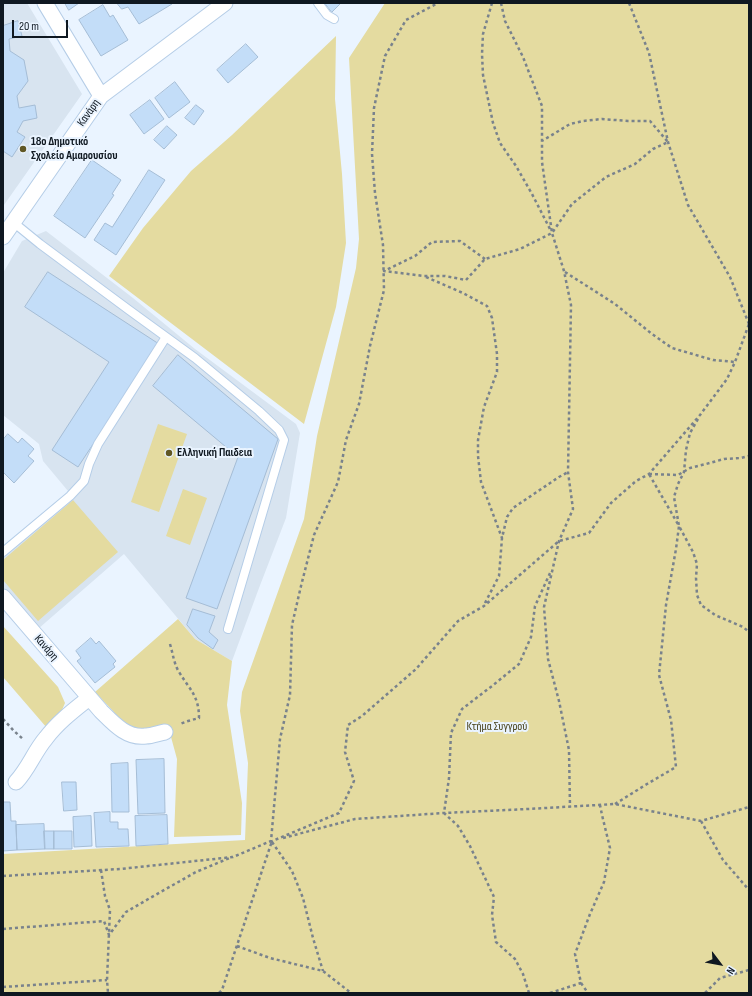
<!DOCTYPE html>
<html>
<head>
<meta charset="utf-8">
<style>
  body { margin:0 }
  #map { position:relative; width:752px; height:996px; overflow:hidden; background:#eaf4ff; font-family:"Sofia Sans Condensed",sans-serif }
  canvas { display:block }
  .frame { position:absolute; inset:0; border:4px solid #0f1821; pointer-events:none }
  .north { position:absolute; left:700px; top:944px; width:40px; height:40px; -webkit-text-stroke:3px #eaf4ff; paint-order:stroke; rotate:122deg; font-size:11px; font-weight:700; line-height:16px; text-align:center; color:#0f1821 }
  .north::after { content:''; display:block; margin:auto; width:14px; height:18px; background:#0f1821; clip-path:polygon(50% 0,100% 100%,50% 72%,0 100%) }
  .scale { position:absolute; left:12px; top:20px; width:56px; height:18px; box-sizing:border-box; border:2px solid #0f1821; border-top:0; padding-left:5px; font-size:12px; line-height:14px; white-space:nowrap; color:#0f1821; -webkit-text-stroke:3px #eaf4ff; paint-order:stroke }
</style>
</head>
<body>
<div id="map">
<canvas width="752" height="996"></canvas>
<div class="frame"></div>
<div class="north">N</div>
<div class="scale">20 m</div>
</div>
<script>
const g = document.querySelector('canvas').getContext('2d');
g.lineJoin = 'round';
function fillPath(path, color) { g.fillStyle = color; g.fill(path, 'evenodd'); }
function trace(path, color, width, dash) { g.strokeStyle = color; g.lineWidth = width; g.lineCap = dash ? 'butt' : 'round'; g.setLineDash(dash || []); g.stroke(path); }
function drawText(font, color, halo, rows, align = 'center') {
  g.font = font + ' "Sofia Sans Condensed",sans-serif'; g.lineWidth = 4; g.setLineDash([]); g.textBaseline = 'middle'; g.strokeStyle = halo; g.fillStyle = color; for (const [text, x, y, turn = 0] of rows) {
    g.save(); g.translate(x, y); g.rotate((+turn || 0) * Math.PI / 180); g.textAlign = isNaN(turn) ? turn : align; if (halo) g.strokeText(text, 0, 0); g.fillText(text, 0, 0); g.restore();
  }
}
const built = new Path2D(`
  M3 3H27L82 94 4 205Z
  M46 231 133 298 195 349 296 424 300 433 286 518 259 588 232 661 195 639 124 554 38 629 3 591V556L73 497 43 461 39 444 3 415V345L4 341 3 340V273L22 241Z`);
const green = new Path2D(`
  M385 3H749V993H3V854L245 840 248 763 240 711 242 692 304 519 317 436 356 268 359 239 349 58Z
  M336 36 335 99 342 174 346 243 336 307 304 424 109 276 143 228 191 171 232 135Z
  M158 424 187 434 159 512 131 502Z
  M183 489 207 498 190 545 166 536Z
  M73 500 118 552 38 621 3 580V560Z
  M178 619 195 639 232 661 227 705 242 803 241 835 174 837 177 759 171 737 132 739 113 711 95 692Z
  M3 626 58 687 65 703 62 710 47 728 3 677Z`);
const building = new Path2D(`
  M65 3H79L69 10Z
  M117 3H171L172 4 139 24 128 7 122 9Z
  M325 3H341L332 12Z
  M103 5 110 17 113 15 128 40 101 56 79 20Z
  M18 21 22 36 9 39 10 51 24 60 28 81 17 96 19 108 35 105 37 118 23 121 17 132 25 137 12 157 3 151V26Z
  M246 44 258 57 228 83 217 70Z
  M175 82 190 102 169 118 155 98Z
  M150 100 164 119 144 134 130 115Z
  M196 105 204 111 194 125 185 118Z
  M167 126 177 135 164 149 154 140Z
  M92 160 121 180 112 194 114 195 85 238 54 216Z
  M149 170 165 180 116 255 94 240 105 223 112 227Z
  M48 272 159 344 78 467 52 450 109 362 25 307Z
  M178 355 278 439 217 609 186 598 238 457 153 386Z
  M8 434 18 443 22 438 34 449 28 456 34 461 14 483 3 472V440Z
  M193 609 215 616 209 632 218 640 213 649 198 638 187 625Z
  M91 638 96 644 99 641 116 661 113 664 115 667 95 683 77 661 81 658 76 651Z
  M164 759 165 813 138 814 136 760Z
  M128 763 129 812H112L111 764Z
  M62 782H76L77 810 64 811Z
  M3 802H10L11 821H16V825L17 850 3 851Z
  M110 812V822H118V829H128L129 846 96 847 94 813Z
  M167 815 168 844 136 846 135 816Z
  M91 816 92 846 74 847 73 817Z
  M44 824 45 849 17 850 16 825Z
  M44 831H54V849H45Z
  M54 831H72V849H54Z`);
const path = new Path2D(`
  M492 3 483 34 482 54 483 75 493 123 500 143 516 166 532 194 551 231
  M501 3 505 21 523 57 542 106V162L552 233 564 271 571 305 568 472 573 509 559 541 544 607 548 659 559 701 569 750 570 807
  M629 3 649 53 668 142 688 205 730 277 749 324
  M485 259 460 241 432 242 415 256 384 271 424 276H445L466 280 485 259 520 249 552 233 572 204 606 177 635 164 653 149 668 142 650 121H628L602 119 583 121 570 124 542 141
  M565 272 615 304 652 334 672 348 713 360 735 362
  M426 277 463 293 487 306 492 318 497 354V372L484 407 478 440V456L481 482 502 538
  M698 419 690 433 686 450 684 472 678 484 674 497 679 526 693 552 697 564 696 578 697 595 701 605 715 615 743 627 749 632
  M649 474 678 475 690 468 706 464 724 459 741 458 749 456
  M485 603 499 576 502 538 507 517 513 508 559 477 568 472
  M170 644C173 654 174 664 179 672 190 690 199 696 199 718L188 721 180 724
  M3 719 14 731 24 740
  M615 804 647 784 676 767 671 720 659 675 666 605 676 549 679 526 649 474
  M701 821 723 860 749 890
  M283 838 355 819 444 813 528 809 615 804 701 821 749 807
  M270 842 339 813 354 781 345 752 348 725 362 716 416 669 458 621 484 606 559 541 589 533 611 503 636 481 649 474 700 415 727 379 735 362 749 324
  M272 842 292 871 303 898 313 938 323 971
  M101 870 105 896 110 910 107 980 108 993
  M3 876 120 869 233 857 271 841 280 739 290 695 292 625 301 586 314 535 338 482 346 440 359 404 370 346 384 290 383 245 375 193 372 154 374 108 385 56 406 20 438 3
  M3 929 104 921 109 935 126 912 150 898 196 872 232 857
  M237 946 270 958 323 971 351 993
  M581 983 588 993
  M3 987 107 980
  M219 993 222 990 272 841
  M529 993 523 974 515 959 496 942 492 915 494 897 470 846 458 826 444 813 449 778 451 733 462 709 492 686 519 664 531 637 535 606 551 571
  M550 993 581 983 575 954 590 914 604 882 610 848 602 815 600 805
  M705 993 720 978 749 970`);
const service = new Path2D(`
  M318 3 327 15 334 19
  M13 222 40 244 129 310 195 358 259 411 279 430 284 440 228 629
  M3 552 70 496 84 481 89 464 98 444 166 337`);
const minor = new Path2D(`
  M45 3 101 96
  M3 237 101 96 225 3
  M3 597 101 711C113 723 127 739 146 736 152 736 159 733 165 732
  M16 782C29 768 34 752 46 738 58 722 74 710 89 698`);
const markers = [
  [23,149,4,"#605724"],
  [169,453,4,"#605724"]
];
const streetNames = [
  ["Κανάρη",89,113,-55],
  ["Κανάρη",46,648,49]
];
const poiNames = [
  ["18ο Δημοτικό",31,142],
  ["Σχολείο Αμαρουσίου",31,156],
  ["Ελληνική Παιδεια",177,453]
];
const parkNames = [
  ["Κτήμα Συγγρού",497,727]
];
fillPath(built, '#d8e4f0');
fillPath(green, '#e4dba0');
fillPath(building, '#c3ddf8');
trace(building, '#a5bdd6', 1);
trace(service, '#b5cde7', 10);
trace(minor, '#b5cde7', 17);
trace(path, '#79828c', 2.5, [3, 3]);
trace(service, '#fff', 8);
trace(minor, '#fff', 15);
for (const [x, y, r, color] of markers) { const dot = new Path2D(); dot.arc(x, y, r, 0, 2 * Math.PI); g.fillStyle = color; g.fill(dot); trace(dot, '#eaf4ff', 1.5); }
drawText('12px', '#0f1821', '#eaf4ff', streetNames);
drawText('bold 12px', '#0f1821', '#eaf4ff', poiNames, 'left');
drawText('12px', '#464018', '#eaf4ff', parkNames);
</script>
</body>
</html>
